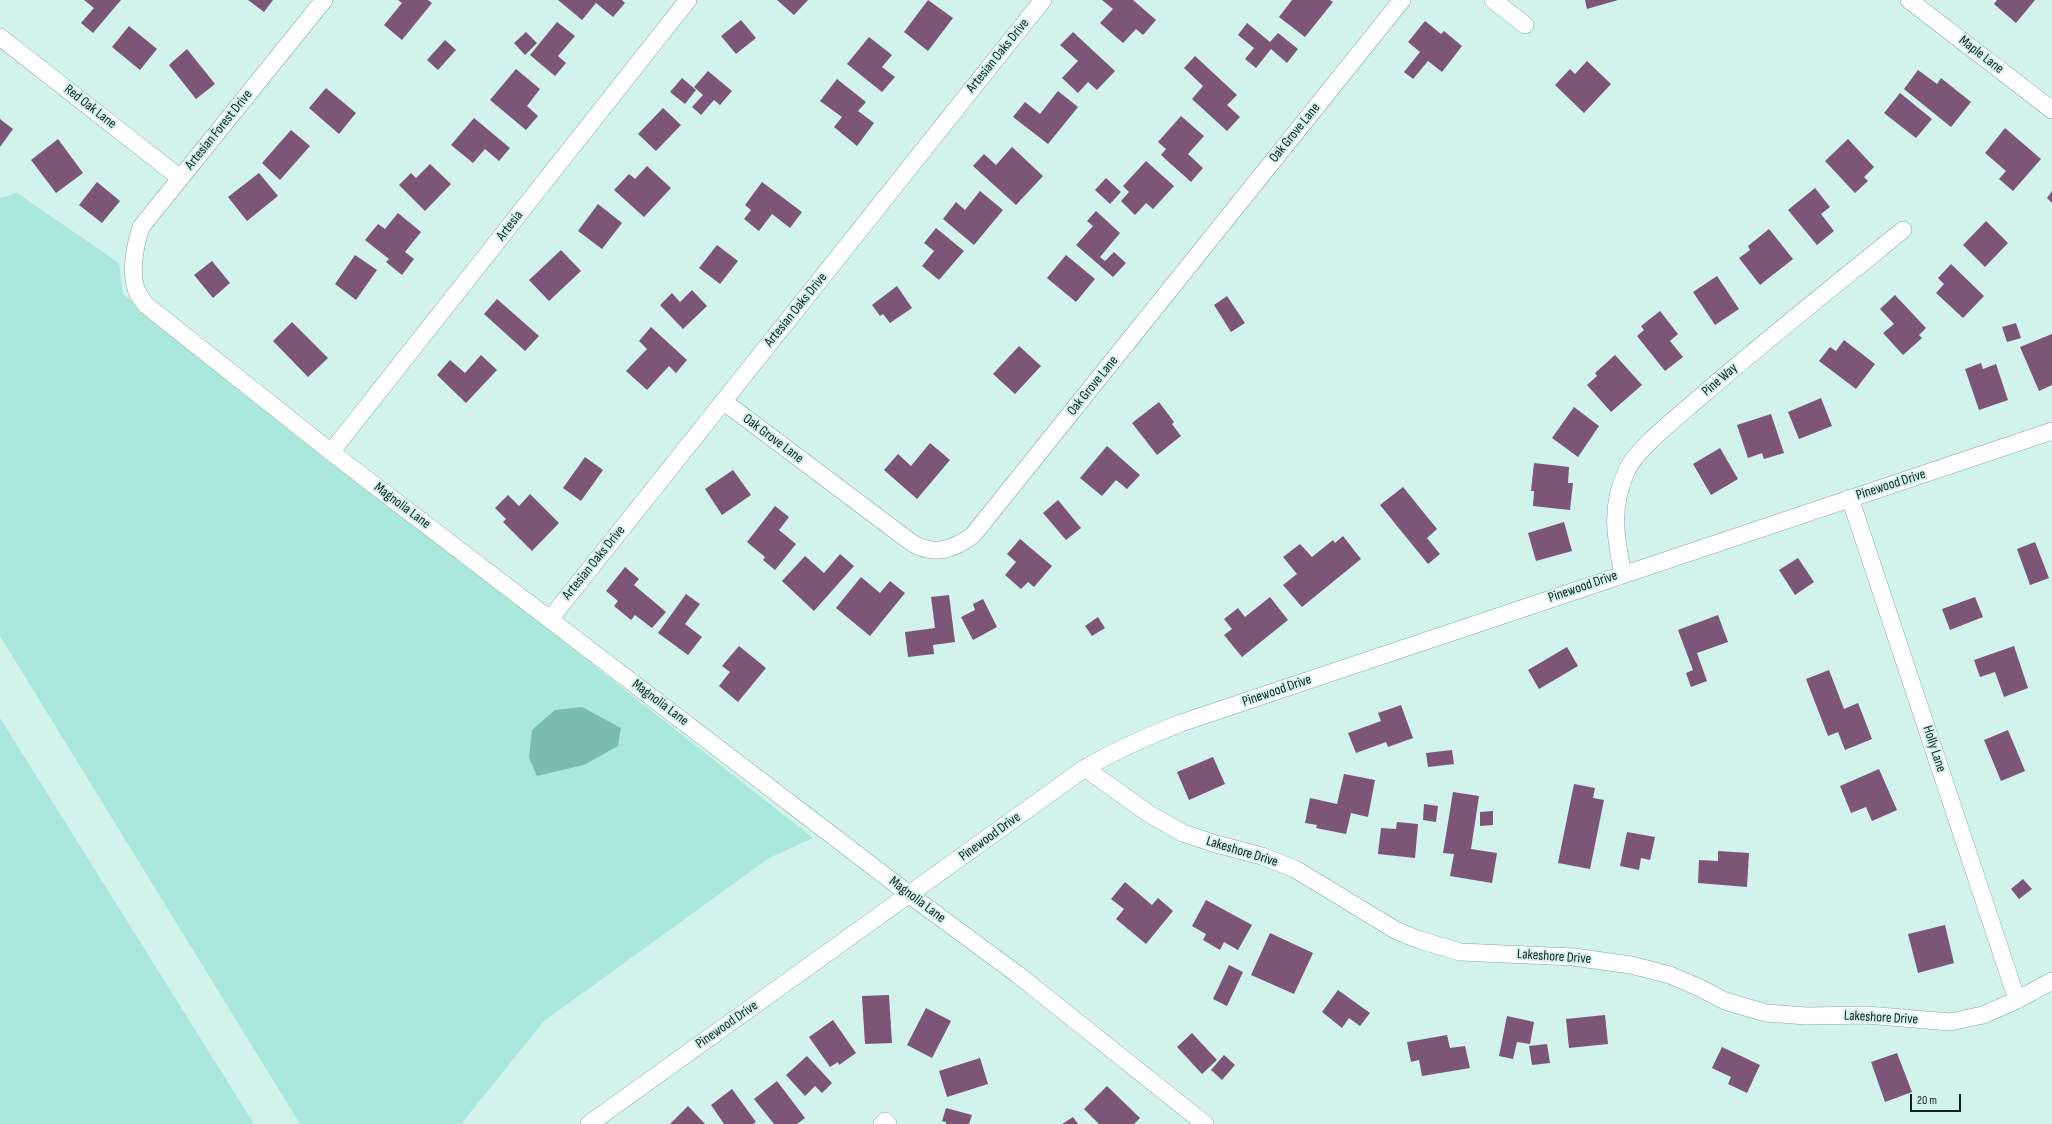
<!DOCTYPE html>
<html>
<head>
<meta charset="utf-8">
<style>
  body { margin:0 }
  #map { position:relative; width:2052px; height:1124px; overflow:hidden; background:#d2f2ec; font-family:"Sofia Sans Condensed",sans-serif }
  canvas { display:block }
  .scale { position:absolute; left:1910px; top:1094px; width:51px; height:18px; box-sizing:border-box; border:2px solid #131f1d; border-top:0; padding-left:5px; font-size:12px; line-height:14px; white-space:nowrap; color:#131f1d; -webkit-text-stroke:3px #d2f2ec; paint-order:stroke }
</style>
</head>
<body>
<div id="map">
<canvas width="2052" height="1124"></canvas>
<div class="scale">20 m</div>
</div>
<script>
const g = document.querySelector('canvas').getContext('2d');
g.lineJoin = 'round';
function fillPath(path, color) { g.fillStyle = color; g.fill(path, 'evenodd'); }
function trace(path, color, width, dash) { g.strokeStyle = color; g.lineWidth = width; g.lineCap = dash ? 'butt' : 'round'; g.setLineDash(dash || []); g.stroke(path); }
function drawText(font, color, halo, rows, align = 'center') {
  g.font = font + ' "Sofia Sans Condensed",sans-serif'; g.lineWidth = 4; g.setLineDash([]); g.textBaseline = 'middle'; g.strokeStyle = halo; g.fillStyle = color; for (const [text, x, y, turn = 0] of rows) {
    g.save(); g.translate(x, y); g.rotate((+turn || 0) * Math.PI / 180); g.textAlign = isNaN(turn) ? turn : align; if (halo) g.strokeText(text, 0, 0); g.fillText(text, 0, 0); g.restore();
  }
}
const green = new Path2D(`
  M17 193 119 263 123 294 813 838 769 858 544 1021 461 1124H300L0 636V198Z
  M0 718 254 1124H0Z`);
const water = new Path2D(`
  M582 707 621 728 618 746 584 765 537 776 529 758 532 730 555 710Z`);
const building = new Path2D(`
  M84 0H121L93 33 81 23 94 8Z
  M248 0H273L264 12Z
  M398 0H428L432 3 402 40 384 25 402 3Z
  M558 0H622L625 3 613 17 596 3 582 20Z
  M777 0H808L794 15Z
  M928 0 953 18 928 51 904 32Z
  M1102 0H1133L1156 20 1143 35 1136 29 1123 43 1100 23 1113 9Z
  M1292 0H1330L1333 2 1305 37 1279 17Z
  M1585 0H1618L1587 9Z
  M1997 0H2035L2016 23 1994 4Z
  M741 20 756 38 736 54 721 36Z
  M1425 21 1441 34 1444 31 1462 46 1442 72 1428 61 1413 79 1404 72 1420 52 1408 42Z
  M557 22 575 36 558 56 566 63 555 76 530 55Z
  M1247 23 1270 42 1278 33 1298 49 1287 63 1271 49 1256 68 1245 59 1254 48 1238 35Z
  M129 26 157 49 140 70 112 47Z
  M526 32 537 43 525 55 514 43Z
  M1073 32 1115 71 1097 90 1088 82 1078 93 1062 78 1078 61 1060 45Z
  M869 37 892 55 882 67 895 77 882 92 847 64Z
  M445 40 456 50 438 70 427 60Z
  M187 49 215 84 196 99 169 65Z
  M1195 56 1237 95 1227 105 1240 117 1227 131 1192 99 1203 86 1184 68Z
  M1587 61 1611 84 1584 113 1555 85 1570 69 1575 74Z
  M516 69 540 89 527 106 538 116 526 130 490 100Z
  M1918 70 1937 84 1941 78 1971 102 1951 127 1904 89Z
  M708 71 732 91 720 105 714 100 701 115 692 107 703 95 694 87Z
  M682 78 696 90 685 104 670 92Z
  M837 79 866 102 858 111 874 123 857 146 834 127 842 117 820 101Z
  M326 88 356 113 339 134 309 108Z
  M1058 91 1078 107 1048 144 1013 117 1025 102 1040 114Z
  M1900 93 1932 119 1916 138 1884 113Z
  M663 108 681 125 656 151 638 134Z
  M1181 116 1204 136 1188 154 1203 168 1191 182 1161 155 1166 149 1158 142Z
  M474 118 510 148 499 161 485 149 473 163 451 145Z
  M0 119 13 129 0 147Z
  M2005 128 2041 159 2013 191 1999 179 2006 171 1985 153Z
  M291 130 310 146 280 180 262 163Z
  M58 139 83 173 56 193 31 160Z
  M1848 139 1874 167 1864 177 1868 181 1855 193 1825 161Z
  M1012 147 1043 176 1016 205 973 166 984 154 996 165Z
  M1146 161 1174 186 1153 209 1146 203 1135 215 1121 201 1129 192 1123 186Z
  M430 164 451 184 425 211 399 185 411 173 416 178Z
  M647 166 671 188 644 217 614 190 629 174 635 179Z
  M259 173 278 196 247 221 228 197Z
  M1106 178 1121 192 1110 204 1095 190Z
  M97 182 120 201 102 223 79 205Z
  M762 182 802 212 790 228 772 214 759 231 744 219 751 210 745 205Z
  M1815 188 1830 207 1821 214 1834 231 1817 245 1788 210Z
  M980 191 1003 210 974 245 943 219 956 202 965 210Z
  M2052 191V203L2047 198Z
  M598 204 622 223 602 249 578 231Z
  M1096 211 1120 233 1100 257 1105 261 1114 252 1126 263 1113 277 1076 245 1093 226 1087 221Z
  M398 213 421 232 405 252 414 259 402 275 386 262 389 259 365 240 378 224 385 229Z
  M1986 221 2008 243 1985 267 1963 245Z
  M936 228 964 251 939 280 922 266 934 251 924 243Z
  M1769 229 1793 259 1760 285 1739 258 1750 250 1748 246Z
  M717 245 738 261 720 284 699 268Z
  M561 250 581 271 549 301 529 280Z
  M355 255 377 270 356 300 335 284Z
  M1066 255 1095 279 1076 302 1047 278Z
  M212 261 230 283 213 298 194 275Z
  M1951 264 1984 296 1963 318 1936 293 1944 284 1938 278Z
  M1717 276 1739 309 1715 325 1693 292Z
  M897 286 912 308 890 323 883 314 880 316 872 305Z
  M692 290 707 306 683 329 660 305 672 293 680 302Z
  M1895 295 1926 328 1919 335 1922 338 1903 355 1883 333 1894 324 1880 309Z
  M1227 296 1245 323 1231 332 1214 305Z
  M497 299 539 336 525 351 484 314Z
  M1660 311 1678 334 1670 341 1683 357 1665 371 1637 336 1644 330 1641 326Z
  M292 322 328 358 308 377 273 341Z
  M2016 323 2021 338 2007 342 2002 327Z
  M651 327 687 360 676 373 669 366 647 390 626 371 647 349 639 341Z
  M2052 334V385L2039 391 2020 347Z
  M1844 340 1875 364 1856 389 1819 361 1830 347 1836 351Z
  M1019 346 1041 366 1015 394 993 374Z
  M481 355 497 370 466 403 437 375 450 360 465 373Z
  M1615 355 1642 385 1611 412 1587 385 1597 376 1595 373Z
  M1981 363 1983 369 1996 364 2008 400 1979 410 1965 369Z
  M1821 398 1832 426 1799 439 1788 412Z
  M1159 402 1174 422 1172 424 1181 436 1157 455 1132 423Z
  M1574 407 1599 426 1578 457 1552 438Z
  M1771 414 1784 453 1764 459 1762 453 1748 458 1737 425Z
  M930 443 950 460 917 499 884 470 898 454 911 466Z
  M1107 446 1140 475 1127 489 1116 480 1102 496 1080 478Z
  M1720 448 1738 479 1711 495 1693 464Z
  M585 457 603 470 581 501 563 488Z
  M1534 463 1569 467 1568 483H1573L1570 510 1533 506 1534 491H1531Z
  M733 470 751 495 722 515 705 489Z
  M1403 487 1437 529 1427 538 1440 554 1428 564 1380 505Z
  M530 494 559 523 532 551 503 522 506 519 495 508 508 495 519 506Z
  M1058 500 1081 528 1066 540 1043 513Z
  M775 506 789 517 779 530 796 544 775 570 763 560 765 557 747 542Z
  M1564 522 1572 551 1536 561 1528 533Z
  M1343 536 1361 559 1302 607 1283 585 1297 574 1283 557 1300 544 1312 557 1333 540 1335 543Z
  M1020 539 1052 566 1034 587 1028 582 1021 589 1005 575 1016 562 1007 554Z
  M2035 542 2049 578 2030 585 2017 549Z
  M840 554 854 566 814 611 782 581 805 556 824 573Z
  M1798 558 1814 582 1795 595 1779 570Z
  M625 567 639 579 634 585 666 612 652 628 635 615 631 620 614 606 618 601 606 591Z
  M861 577 880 593 890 581 905 593 870 636 836 608Z
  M686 594 700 604 685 624 702 637 688 655 658 633Z
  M949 595 955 642 933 645 934 654 908 657 905 632 935 628 931 597Z
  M1270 597 1288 620 1242 657 1224 635 1232 629 1224 619 1238 608 1245 617Z
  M1975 597 1983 617 1950 630 1942 609Z
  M983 599 997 627 973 640 961 617 975 610 973 604Z
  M1718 615 1728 642 1697 653 1707 681 1691 687 1686 673 1693 670 1678 630Z
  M1098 617 1105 628 1092 636 1085 626Z
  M739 646 766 668 738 702 719 686 730 672 722 666Z
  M2014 646 2028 688 2004 697 1995 672 1980 677 1974 660Z
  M1567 647 1578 666 1539 689 1528 670Z
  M1829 670 1844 709 1858 703 1872 739 1845 750 1838 732 1828 736 1806 679Z
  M1401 705 1413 738 1388 747 1386 742 1356 753 1348 733 1381 721 1378 713Z
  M2008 730 2025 771 2001 781 1984 740Z
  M1452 750 1454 764 1428 767 1426 753Z
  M1213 757 1225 784 1189 800 1177 772Z
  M1879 769 1897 810 1872 821 1866 807 1851 813 1840 786Z
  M1344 774 1375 780 1368 817 1351 813 1346 834 1316 828 1317 825 1305 823 1310 798 1337 804Z
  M1574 784 1595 788 1593 798 1604 800 1590 869 1558 863Z
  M1453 792 1479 796 1471 849 1497 853 1492 883 1450 876 1454 854 1443 853Z
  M1424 804 1438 806 1436 822 1423 820Z
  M1493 811V825L1480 826V812Z
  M1397 822 1418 824 1415 858 1378 854 1381 828 1396 829Z
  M1627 832 1655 837 1650 860 1641 858 1639 870 1620 866Z
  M1718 851 1749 853 1747 887 1698 883 1699 860 1718 861Z
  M2023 879 2032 889 2019 899 2011 889Z
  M1125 882 1152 905 1158 898 1173 911 1146 944 1116 919 1124 909 1111 899Z
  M1206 900 1252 925 1238 950 1224 942 1220 950 1203 940 1206 934 1192 926Z
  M1945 925 1954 963 1918 973 1908 934Z
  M1270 933 1313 953 1294 994 1251 975Z
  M1229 965 1243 972 1227 1006 1213 999Z
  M1338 990 1370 1013 1360 1026 1349 1018 1342 1028 1322 1012Z
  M889 995 892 1043 865 1044 862 996Z
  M926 1008 951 1021 932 1058 907 1045Z
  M1605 1015 1608 1044 1569 1048 1566 1019Z
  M1507 1016 1534 1022 1530 1044 1517 1042 1513 1059 1499 1056Z
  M833 1020 856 1053 839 1065 838 1062 830 1067 809 1037Z
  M1192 1033 1217 1060 1202 1074 1177 1047Z
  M1447 1035 1450 1048 1465 1046 1470 1068 1422 1076 1419 1060 1411 1062 1407 1042Z
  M1547 1044 1550 1063 1532 1065 1529 1046Z
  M1722 1047 1760 1065 1747 1093 1728 1084 1731 1077 1712 1068Z
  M1897 1053 1912 1092 1885 1102 1871 1062Z
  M1224 1055 1235 1065 1222 1080 1211 1070Z
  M807 1056 832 1083 822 1093 815 1086 805 1096 786 1075Z
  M980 1058 988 1084 947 1097 939 1071Z
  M777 1081 805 1118 797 1124H774L754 1099Z
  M1107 1086 1140 1118 1134 1124H1099L1084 1109Z
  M732 1089 756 1122 753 1124H724L711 1105Z
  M688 1106 705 1124H670Z
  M946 1108 972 1115 969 1124H946V1122L942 1121Z
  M1073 1117 1078 1124H1062Z`);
const minor = new Path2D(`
  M324 0 141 227C135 246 130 269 136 289 138 294 142 300 146 305L331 452 910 895 1017 974 1205 1124
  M1493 0 1525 25
  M1909 0 2052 110
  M0 37 180 178
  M723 401 912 543C934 556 953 550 973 535L1402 0
  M331 452 688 0
  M1850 498 2017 1000
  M1623 574C1615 536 1610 506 1627 470 1637 448 1680 415 1699 398 1766 340 1835 285 1903 230
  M550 619 1043 0
  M1085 768 1149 814 1183 833 1216 844 1262 856 1295 869 1397 931 1420 940 1460 952 1574 957 1631 965 1670 975 1700 988 1725 1001 1766 1013 1807 1016 1867 1015 1950 1022 1983 1015 2017 1000 2052 981
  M589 1124 1085 768C1116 750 1148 736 1181 723L2052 431
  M882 1124 885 1121 888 1124`);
const streetNames = [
  ["Maple Lane",1981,55,38],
  ["Artesian Oaks Drive",998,56,-51],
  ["Red Oak Lane",90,107,38],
  ["Artesian Forest Drive",219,130,-51],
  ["Oak Grove Lane",1295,133,-51],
  ["Artesia",510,226,-52],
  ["Artesian Oaks Drive",796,310,-51],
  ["Pine Way",1720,380,-41],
  ["Oak Grove Lane",1093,386,-51],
  ["Oak Grove Lane",773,439,37],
  ["Pinewood Drive",1891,485,-18],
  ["Magnolia Lane",402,506,37],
  ["Artesian Oaks Drive",594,563,-51],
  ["Pinewood Drive",1583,587,-19],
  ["Pinewood Drive",1277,691,-19],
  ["Magnolia Lane",660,703,37],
  ["Holly Lane",1934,749,72],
  ["Pinewood Drive",990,837,-36],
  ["Lakeshore Drive",1242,852,17],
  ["Magnolia Lane",917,900,37],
  ["Lakeshore Drive",1554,957,4],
  ["Lakeshore Drive",1881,1018,3],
  ["Pinewood Drive",727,1025,-35]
];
fillPath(green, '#aae8dd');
fillPath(water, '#79bdb1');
fillPath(building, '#7c5577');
trace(minor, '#87a6a0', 18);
trace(minor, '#fff', 17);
drawText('14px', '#131f1d', '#d2f2ec', streetNames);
</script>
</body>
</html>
